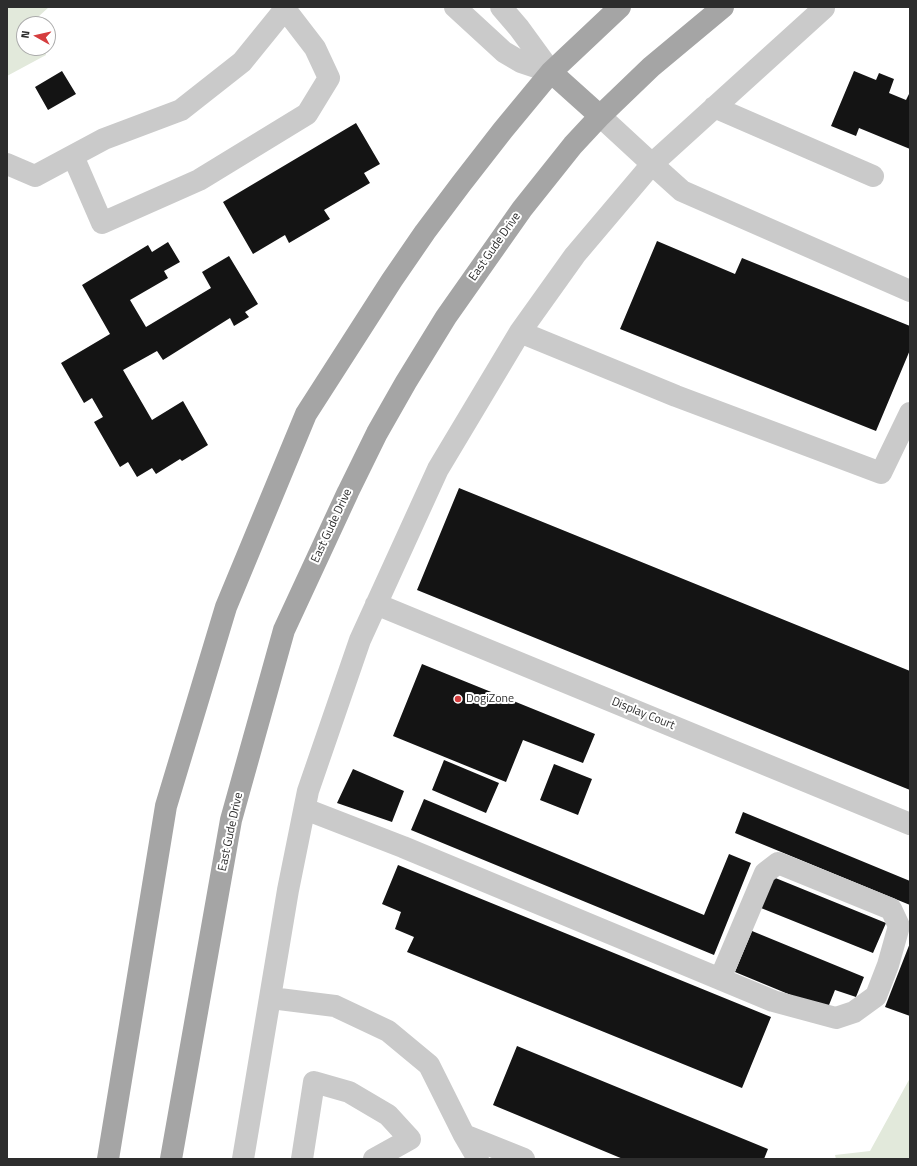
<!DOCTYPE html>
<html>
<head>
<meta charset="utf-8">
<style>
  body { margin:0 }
  #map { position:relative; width:917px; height:1166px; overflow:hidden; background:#fff; font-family:"Titillium Web",sans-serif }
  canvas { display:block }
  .frame { position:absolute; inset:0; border:8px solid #2d2d2d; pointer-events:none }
  .north { position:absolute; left:16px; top:16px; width:40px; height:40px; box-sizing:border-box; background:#fff; border:1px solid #ababab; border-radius:50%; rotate:278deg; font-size:11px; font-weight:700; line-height:16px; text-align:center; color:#2d2d2d }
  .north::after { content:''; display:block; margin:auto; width:14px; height:18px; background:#d53d3e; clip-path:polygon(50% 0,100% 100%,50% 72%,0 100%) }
</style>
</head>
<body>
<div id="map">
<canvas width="917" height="1166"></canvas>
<div class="frame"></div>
<div class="north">N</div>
</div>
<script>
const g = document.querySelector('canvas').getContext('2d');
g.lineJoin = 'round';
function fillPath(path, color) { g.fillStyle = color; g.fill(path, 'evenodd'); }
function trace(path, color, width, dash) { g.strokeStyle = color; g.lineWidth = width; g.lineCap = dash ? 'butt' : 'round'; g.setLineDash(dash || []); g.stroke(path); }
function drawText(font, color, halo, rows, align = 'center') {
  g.font = font + ' "Titillium Web",sans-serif'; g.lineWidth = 4; g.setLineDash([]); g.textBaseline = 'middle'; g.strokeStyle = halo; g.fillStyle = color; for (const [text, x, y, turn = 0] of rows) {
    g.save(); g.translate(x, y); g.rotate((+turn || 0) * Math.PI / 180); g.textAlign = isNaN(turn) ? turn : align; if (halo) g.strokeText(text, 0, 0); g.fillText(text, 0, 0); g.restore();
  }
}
const green = new Path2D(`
  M7 7H49L38 17 39 24H24V48H44L46 55 7 76Z
  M910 1078V1159H836L835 1155 870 1151Z`);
const building = new Path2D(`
  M62 71 76 94 48 110 35 87Z
  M854 71 876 80 879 73 894 79 889 93 906 100 910 92V149L859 128 856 136 831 126Z
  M356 123 380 164 364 173 370 183 324 210 330 219 289 243 285 235 253 254 223 202Z
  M657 241 735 274 742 258 910 326V350L876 431 620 329Z
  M168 242 180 262 164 271 168 278 130 300 146 327 211 288 202 272 229 256 258 304 245 312 249 317 234 326 230 318 163 360 157 351 123 370 152 420 183 401 208 445 182 461 180 459 156 474 152 468 137 477 128 462 120 467 94 422 103 417 92 398 84 403 61 363 110 334 82 285 148 245 152 252Z
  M459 488 910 671V790L417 590Z
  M422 664 595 734 583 763 523 740 506 782 393 736Z
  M444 760 499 783 486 813 432 790Z
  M554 764 592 779 578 815 540 800Z
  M353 769 404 791 392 822 337 803Z
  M424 799 704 915 729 854 751 863 714 955 411 830Z
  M743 812 910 881V905L735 833Z
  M398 865 771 1017 742 1088 407 952 414 937 395 929 401 912 382 904Z
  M773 877 886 923 873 953 761 908Z
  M752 931 864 977 856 997 835 990 827 1010 735 972Z
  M910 943V1016L885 1007Z
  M517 1046 768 1149 764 1159H623L493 1105Z`);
const minor = new Path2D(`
  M455 7 504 52 521 62 551 72
  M501 7 519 28 551 72
  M824 8 652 164 682 191 910 291
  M714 107 873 176
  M7 164 35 176 104 139 181 110 242 62 285 9 315 48 329 78 307 114 199 180 102 223 73 156
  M520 332 676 396 881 473 910 413
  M376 604 910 824
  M305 809 403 847 773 1001 836 1018 854 1012 876 996 888 965 899 926 891 909 778 863 765 873 720 979
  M271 998 335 1006 388 1031 429 1065 464 1135 478 1159
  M464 1135 524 1159
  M243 1159 288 890 308 791 360 640 438 469 520 332 575 255 652 164 600 116
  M302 1159 314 1082 349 1092 388 1115 410 1139 374 1159`);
const major = new Path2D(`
  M551 72 600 116
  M108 1159 166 806 226 607 306 414 392 280 425 232 461 184 503 130 551 72 620 7
  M171 1159 231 820 284 630 348 492 377 433 406 382 446 317 522 209 573 145 600 116 651 67 723 7`);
const markers = [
  [458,699,4,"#d53d3e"]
];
const streetNames = [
  ["East Gude Drive",495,247,-55],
  ["East Gude Drive",332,526,-65],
  ["Display Court",643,714,22],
  ["East Gude Drive",231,832,-78]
];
const poiNames = [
  ["DogiZone",466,699]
];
fillPath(green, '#e2e9db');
fillPath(building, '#141414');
trace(minor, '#cacaca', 22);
trace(major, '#a5a5a5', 22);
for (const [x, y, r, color] of markers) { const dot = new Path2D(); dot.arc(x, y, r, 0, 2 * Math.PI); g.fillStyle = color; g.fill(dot); trace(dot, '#fff', 1.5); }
drawText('12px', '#2d2d2d', '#fff', streetNames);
drawText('12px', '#2d2d2d', '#fff', poiNames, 'left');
</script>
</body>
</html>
